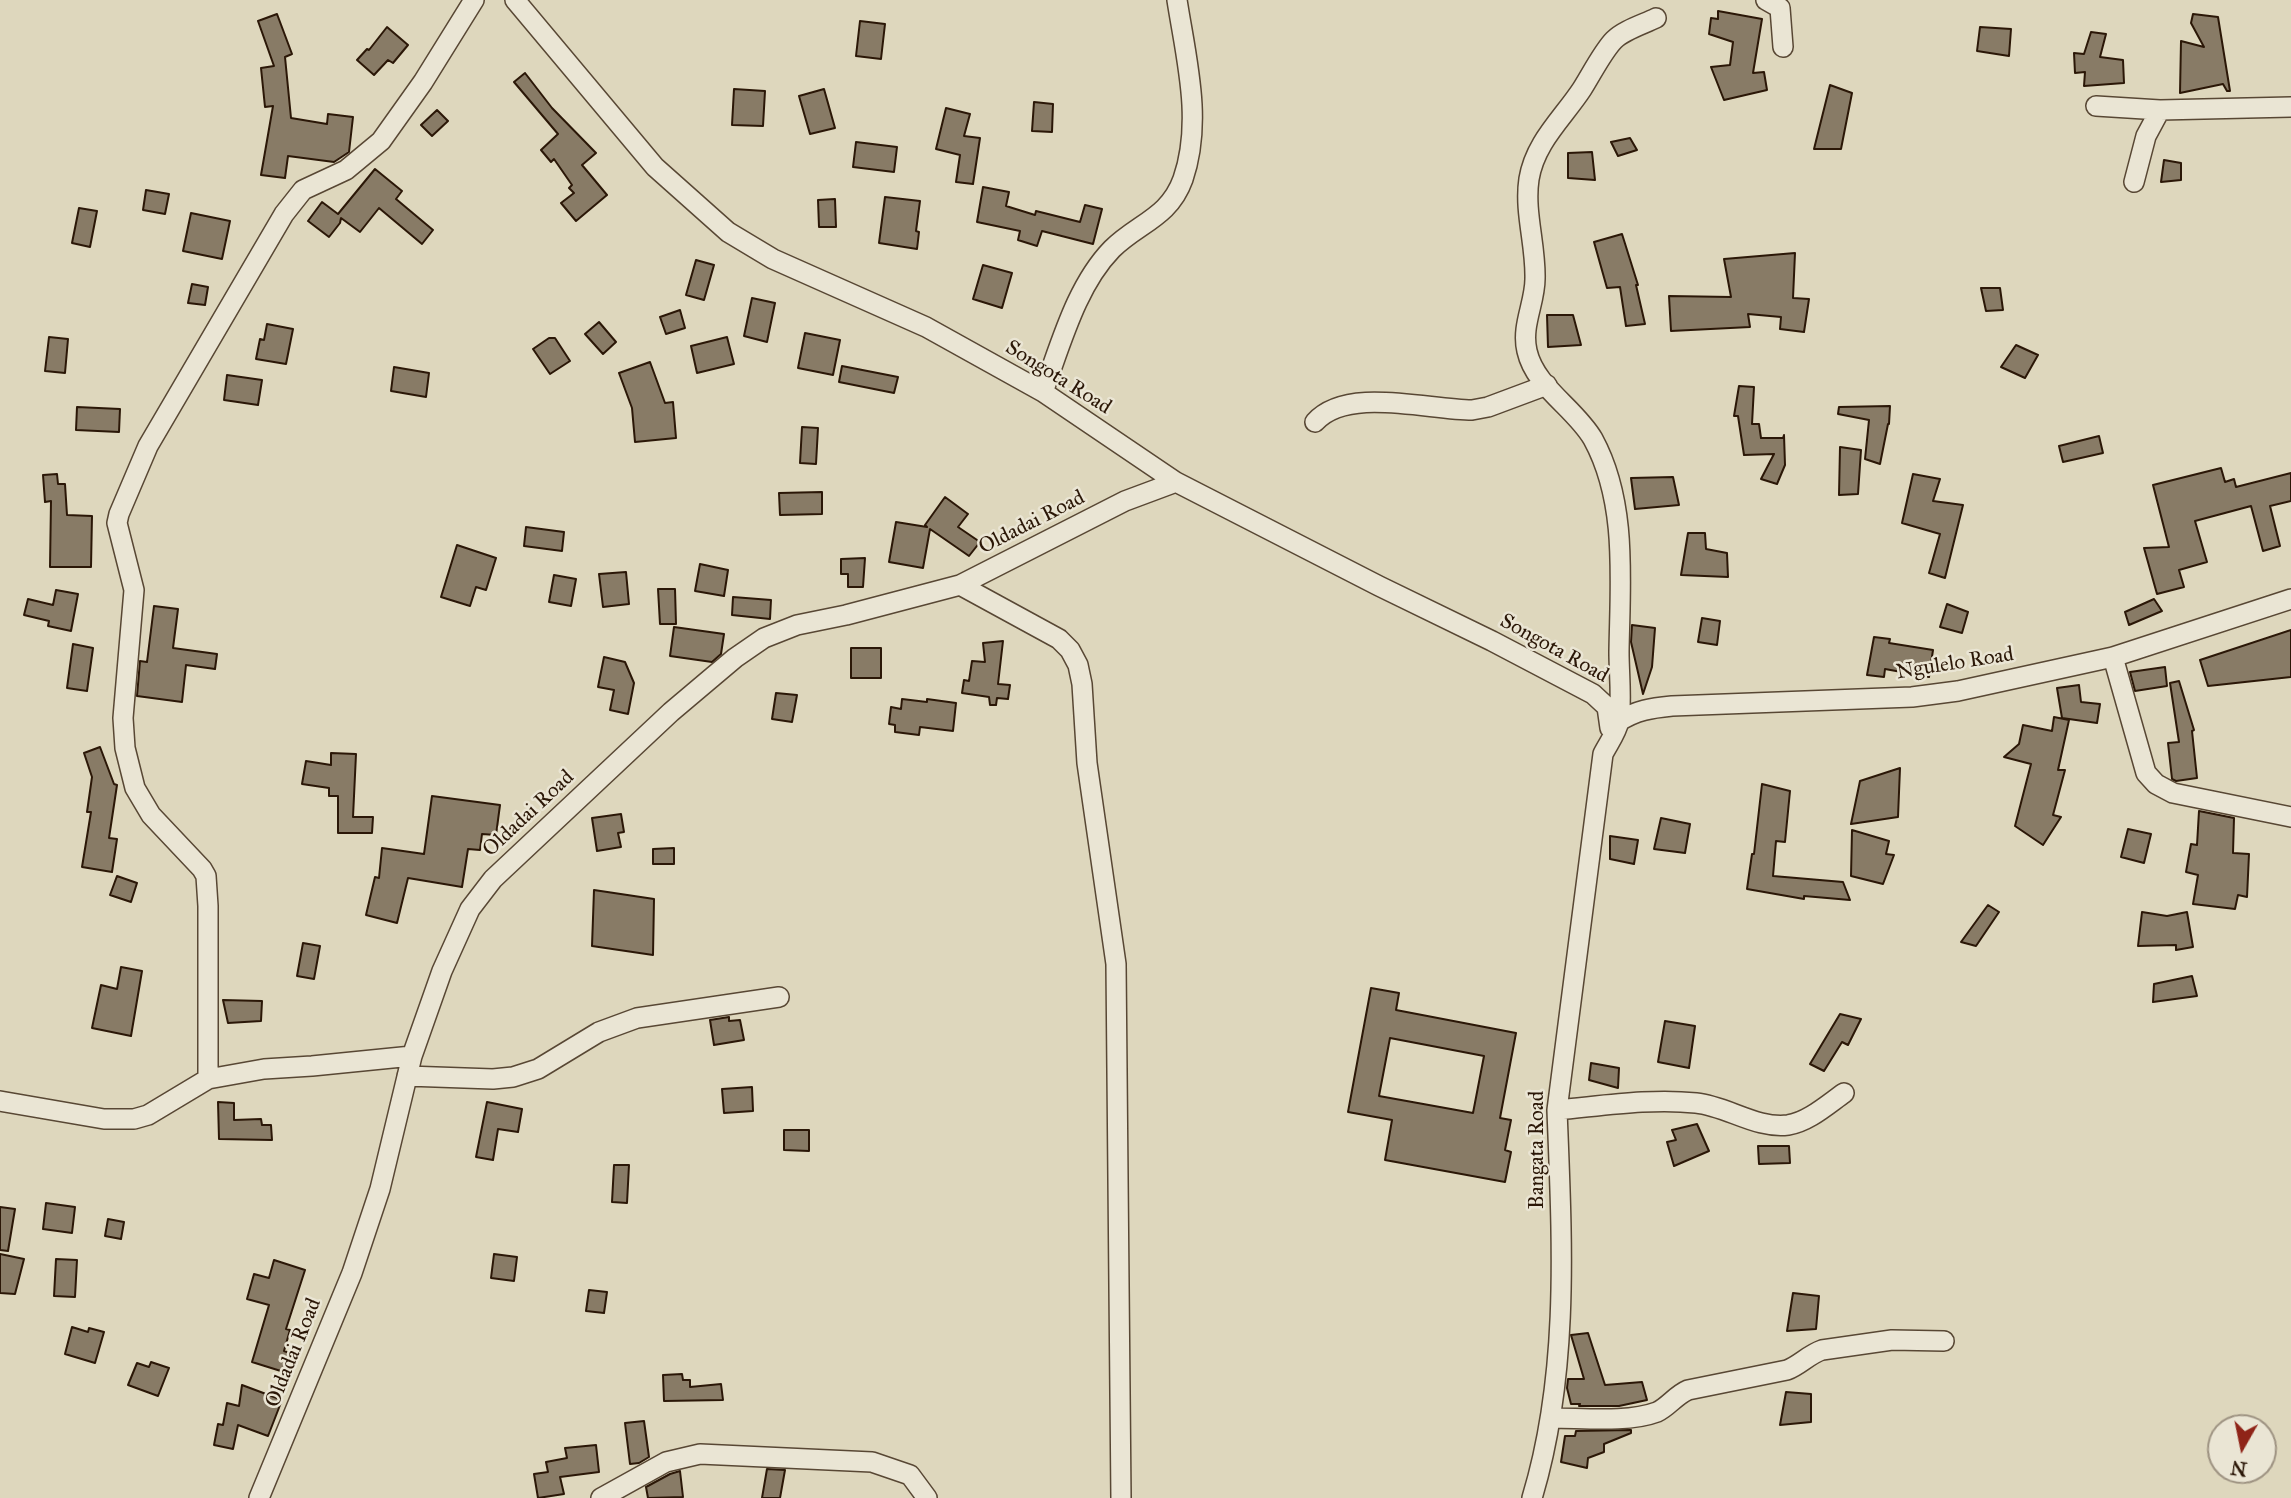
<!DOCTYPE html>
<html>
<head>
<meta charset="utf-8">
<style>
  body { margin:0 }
  #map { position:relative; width:2291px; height:1498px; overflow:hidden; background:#ded7bd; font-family:"IM FELL Great Primer",serif }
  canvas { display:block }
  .north { position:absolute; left:2207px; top:1414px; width:70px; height:70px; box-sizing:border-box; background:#eae5d4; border:2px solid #9e9382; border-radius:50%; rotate:189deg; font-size:19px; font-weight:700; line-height:28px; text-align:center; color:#2b1707 }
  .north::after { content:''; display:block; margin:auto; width:24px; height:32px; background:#8f2418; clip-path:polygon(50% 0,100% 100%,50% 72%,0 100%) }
</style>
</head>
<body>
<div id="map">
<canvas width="2291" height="1498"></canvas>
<div class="north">N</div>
</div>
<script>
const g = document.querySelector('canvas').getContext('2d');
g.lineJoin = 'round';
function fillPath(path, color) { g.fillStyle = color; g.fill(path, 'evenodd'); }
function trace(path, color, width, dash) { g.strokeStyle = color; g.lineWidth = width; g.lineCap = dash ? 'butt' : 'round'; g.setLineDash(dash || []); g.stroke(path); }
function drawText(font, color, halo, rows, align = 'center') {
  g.font = font + ' "IM FELL Great Primer",serif'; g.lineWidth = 5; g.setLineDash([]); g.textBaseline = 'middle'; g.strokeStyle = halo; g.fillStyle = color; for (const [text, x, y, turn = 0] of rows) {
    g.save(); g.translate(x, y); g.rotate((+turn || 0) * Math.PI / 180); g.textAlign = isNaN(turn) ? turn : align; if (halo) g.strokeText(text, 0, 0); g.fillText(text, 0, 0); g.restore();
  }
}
const building = new Path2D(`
  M1718 11 1762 19 1753 73 1764 72 1767 90 1724 100 1711 67 1730 65 1733 42 1709 34 1711 18 1718 19Z
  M277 14 292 54 285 57 291 118 327 124 328 114 353 117 349 152 334 162 288 156 285 178 261 175 273 106 265 107 261 68 274 66 258 21Z
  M2193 14 2218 17 2230 91H2227L2223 84 2180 93 2181 41 2204 47 2191 23Z
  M860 21 885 24 881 59 856 56Z
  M387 27 408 45 393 63 388 60 374 75 357 60 367 49 369 50Z
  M1980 27 2011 29 2009 56 1977 51Z
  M2091 32 2106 34 2100 57 2123 60 2124 83 2084 86 2085 72 2075 73 2074 53 2084 54Z
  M525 73 552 108 596 153 582 165 607 195 576 221 561 203 574 193 569 188 572 185 554 159 551 162 541 150 558 134 514 82Z
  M1830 85 1852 93 1841 149H1814Z
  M734 89 765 91 763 126 732 125Z
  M824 89 835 128 810 134 799 96Z
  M1034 102 1053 104 1052 132 1032 131Z
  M946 108 970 114 964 136 980 138 973 184 956 182 960 155 936 149Z
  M437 110 448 121 432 136 421 125Z
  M1630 138 1637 150 1618 156 1611 142Z
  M856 142 897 147 894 172 853 167Z
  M1592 152 1595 180 1568 178V153Z
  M2164 160 2181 163V180L2161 182Z
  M375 169 402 191 396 199 433 230 422 244 379 208 360 232 341 218 340 223 329 237 308 221 322 202 338 214Z
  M983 187 1009 192 1006 206 1035 215 1036 211 1080 222 1085 205 1102 209 1093 244 1042 231 1037 246 1018 240 1020 231 977 222Z
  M146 190 169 194 165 214 143 210Z
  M885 197 920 201 916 231 919 232 917 249 879 243Z
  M835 199 836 227H819L818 200Z
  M79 208 97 211 90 247 72 243Z
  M191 213 230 221 222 259 183 251Z
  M1622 234 1638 285H1636L1645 324 1626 326 1620 287 1607 288 1594 242Z
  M1795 253 1793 298 1809 299 1804 332 1780 329 1781 317 1748 314 1750 327 1671 331 1669 296 1731 297 1724 259Z
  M696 260 714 265 704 300 686 295Z
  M983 265 1012 273 1002 308 973 299Z
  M192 284 208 287 205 305 188 303Z
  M1981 288H2000L2003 310 1986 311Z
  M752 298 775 303 767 342 744 336Z
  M680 310 685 328 666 334 660 317Z
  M1547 315H1573L1581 345 1548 347Z
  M599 322 616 342 603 354 585 334Z
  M267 324 293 329 286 364 256 359 260 339 264 340Z
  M805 333 840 340 833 375 798 368Z
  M49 337 68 339 65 373 45 371Z
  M727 337 734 364 697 373 691 346Z
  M549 338H555L570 361 550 374 533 349Z
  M2016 345 2038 355 2025 378 2001 367Z
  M650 362 665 403 673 402 676 438 635 442 632 408 619 373Z
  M842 366 898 377 894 393 839 382Z
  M394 367 429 373 426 397 391 391Z
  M227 375 262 380 258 405 224 400Z
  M1739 386 1754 387 1752 424H1759L1761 438H1783L1784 435 1785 465 1777 484 1761 479 1774 454 1744 455 1738 416H1734Z
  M1890 406 1889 424H1888L1880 464 1865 459 1869 420 1838 414 1839 407Z
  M77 407 120 409 119 432 76 430Z
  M802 427 818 428 816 464 800 463Z
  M2099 436 2103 453 2063 462 2059 446Z
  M1840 447 1861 450 1858 494 1839 495Z
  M2221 468 2225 482 2234 479 2236 487 2291 473V501L2270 506 2280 546 2263 551 2251 506 2195 521 2207 562 2179 570 2184 587 2157 594 2144 548 2169 547 2153 485Z
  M57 474 58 484H65L67 515 92 516 91 567H50L51 501 45 502 43 475Z
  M1913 474 1940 479 1933 501 1963 505 1945 578 1929 573 1940 534 1902 523Z
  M1673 477 1679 505 1635 509 1631 478Z
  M822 492V514L780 515 779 493Z
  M945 497 968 514 958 527 980 542 969 556 930 529 923 568 889 562 896 522 927 527 925 525Z
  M526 527 564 532 562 551 524 546Z
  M1688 533H1705L1706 549 1727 553 1728 577 1681 575Z
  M457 545 496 558 486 590 476 587 470 606 441 597Z
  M865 558 863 587H848V574H841V559Z
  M700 564 728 570 724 596 695 591Z
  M626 572 629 604 603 607 599 574Z
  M554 575 576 579 571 606 549 602Z
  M658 589H675L676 624H660Z
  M56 590 78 594 71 631 48 626 49 621 24 615 28 599 53 605Z
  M733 597 771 600 770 619 732 615Z
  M2154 599 2162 611 2129 625 2125 612Z
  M1947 604 1968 612 1962 633 1940 627Z
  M154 606 178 609 173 648 217 654 215 669 186 665 182 702 137 696 140 661 147 662Z
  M1702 618 1720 621 1717 645 1698 642Z
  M1632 625 1655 628 1652 667 1643 694 1631 642Z
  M674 627 724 634 721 654 712 662 670 656Z
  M2291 630V677L2208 686 2200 660Z
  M1874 637 1890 639 1889 643 1933 650 1929 677 1885 669 1884 677 1867 675Z
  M1003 641 998 684 1010 685 1008 699 997 698 996 705H990L989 697 962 693 964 680 969 681 972 661 985 662 983 643Z
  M73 644 93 648 87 691 67 688Z
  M851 648H881V678H851Z
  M604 657 625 662 634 683 628 714 610 710 614 690 598 687Z
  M2165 667 2167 686 2135 691 2130 672Z
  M2179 681 2194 730 2192 731 2197 778 2176 781 2172 779 2168 743 2179 742 2170 683Z
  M2079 685 2081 702 2100 704 2097 723 2062 718 2057 688Z
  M776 693 797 695 792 722 772 719Z
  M902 699 927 702V699L956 703 953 731 920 727 919 735 895 732V725L889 724 891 707 901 709Z
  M2054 717 2069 720 2058 770H2065L2053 815 2061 817 2043 845 2015 826 2031 764 2004 757 2019 744 2023 725 2052 731Z
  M100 747 114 784 117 785 109 838 117 839 112 872 82 867 91 812H87L92 777 84 753Z
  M331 753 356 754 353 817H373L372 833H338V796H329V788L302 784 306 761 331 765Z
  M1900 768 1898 817 1851 824 1860 781Z
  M1762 784 1790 791 1785 842 1776 841 1773 876 1843 882 1850 900 1804 896V899L1747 889 1752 854H1754Z
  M432 796 500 805 496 835 482 834 480 850 468 849 462 887 408 878 397 923 366 915 375 877 379 878 382 848 424 854Z
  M2199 811 2234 818 2233 853 2249 854 2247 897 2238 895 2235 909 2193 904 2198 875 2186 872 2191 844 2197 845Z
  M621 814 624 832 618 833 621 847 597 851 592 818Z
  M1661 818 1690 824 1685 853 1654 849Z
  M2128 829 2151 834 2144 863 2121 857Z
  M1852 830 1889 841 1886 854 1894 855 1883 884 1851 876Z
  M1610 836 1638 840 1634 864 1610 859Z
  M674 848V864H653V849Z
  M117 876 137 883 131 902 110 895Z
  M594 890 654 899 653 955 592 946Z
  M1988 905 1999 912 1976 946 1961 942Z
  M2142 912 2167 916 2187 912 2193 947 2176 950V945L2138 946Z
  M303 943 320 946 314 979 297 976Z
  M121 967 142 971 131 1036 92 1028 101 985 117 989Z
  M2192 976 2197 996 2153 1002 2154 984Z
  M1371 988 1399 993 1396 1010 1516 1033 1500 1118 1511 1120 1505 1150 1511 1152 1505 1182 1385 1160 1392 1120 1348 1112ZM1390 1038 1484 1056 1473 1113 1379 1096Z
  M223 1000 262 1001 261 1021 228 1023Z
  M1840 1014 1861 1019 1848 1045 1842 1042 1824 1071 1810 1064Z
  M729 1017V1021L740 1020 744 1040 714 1045 710 1020Z
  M1665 1021 1695 1026 1689 1068 1658 1062Z
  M1591 1063 1619 1068 1618 1088 1589 1080Z
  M752 1087 753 1111 724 1113 722 1089Z
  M218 1102 234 1103V1120L261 1119 262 1125H271L272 1140 219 1139Z
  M487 1102 522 1109 518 1132 498 1129 493 1160 476 1157Z
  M1697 1124 1709 1151 1674 1166 1667 1142 1676 1140 1672 1130Z
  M784 1130H809V1151L784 1150Z
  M1758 1146H1789L1790 1163 1759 1164Z
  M614 1165H629L627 1203 612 1202Z
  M46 1203 75 1207 72 1233 43 1229Z
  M0 1207 15 1209 8 1251 0 1250Z
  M108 1219 124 1222 121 1239 105 1236Z
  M0 1254 24 1259 15 1294 0 1293Z
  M494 1254 517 1257 514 1281 491 1278Z
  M56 1259 77 1260 75 1297 54 1296Z
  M274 1260 305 1270 286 1329 290 1330 284 1351 290 1353 284 1372 252 1362 269 1305 247 1299 254 1274 269 1278Z
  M589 1290 607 1292 604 1313 586 1311Z
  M1793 1293 1819 1296 1816 1329 1787 1331Z
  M72 1327 88 1332 89 1328 104 1332 95 1363 65 1354Z
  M1588 1333 1605 1385 1642 1382 1647 1400 1619 1406H1579L1580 1404H1571L1567 1388 1568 1379H1584L1571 1335Z
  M151 1362 169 1368 158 1396 128 1385 137 1363 149 1367Z
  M682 1374 683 1380H690V1387L721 1384 723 1400 664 1401 663 1375Z
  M242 1385 282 1400 268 1436 238 1425 233 1449 214 1445 218 1424 223 1425 227 1403 239 1406Z
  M1786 1392 1811 1394V1422L1780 1425Z
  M644 1421 649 1457 639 1463 630 1464 625 1423Z
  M1631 1430V1433L1604 1444V1452L1588 1458 1587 1468 1561 1462 1565 1436H1575L1576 1431Z
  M596 1445 599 1472 560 1477 564 1494 538 1498 534 1474 548 1472 546 1462 567 1458 565 1448Z
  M767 1469 785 1470 780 1498H762Z
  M680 1471 683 1497 648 1498 646 1487 670 1474Z`);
const street = new Path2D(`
  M515 0 655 167 728 232 773 259 926 327 1043 392 1176 482 1379 586 1492 641 1593 694 1607 707 1610 728
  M1766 0 1780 8 1783 47
  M2096 106 2160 110 2291 107
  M2134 182 2146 136 2160 110
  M1043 392C1061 344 1076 286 1112 249 1138 223 1169 218 1183 179 1203 121 1186 58 1177 0
  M1315 422C1347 386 1428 410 1472 410L1488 407 1547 385
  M960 585 1059 639 1070 650 1078 665 1082 684 1087 763 1116 964 1121 1498
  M2113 657 2146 773 2156 784 2173 793 2291 817
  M1618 722C1636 710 1652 708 1672 706L1912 697 1958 691 2113 657 2291 599
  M407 1076 493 1079 513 1077 538 1069 599 1032 637 1018 779 997
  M208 1079V906L206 876 202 869 151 815 135 788 125 748 123 718 134 590 117 523 119 514 148 446 284 214 303 190 346 170 381 141 423 82 474 0
  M0 1101 104 1119H134L148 1115 208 1079 264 1069 312 1066 412 1056
  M1557 1110C1602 1106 1650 1098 1696 1103 1727 1106 1756 1129 1788 1125 1808 1122 1827 1105 1844 1093
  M1552 1418C1583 1418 1628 1423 1657 1412 1668 1407 1676 1395 1688 1390L1787 1370C1800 1365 1808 1355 1822 1350L1892 1340 1944 1341
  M259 1498 352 1273 380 1189 412 1056 442 971 470 909 493 879 671 712 735 658 764 638 797 625 846 615 960 585 1125 501 1176 482
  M601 1498 666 1462 700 1454 872 1462 910 1475 927 1498
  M1532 1498C1570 1372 1562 1240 1557 1110L1603 754C1608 744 1617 732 1619 721 1622 699 1619 674 1619 652 1620 582 1628 503 1593 439 1575 408 1535 387 1527 351 1521 326 1535 303 1535 279 1536 245 1524 212 1529 179 1535 142 1563 118 1582 89 1591 75 1603 51 1614 40 1624 30 1644 24 1656 18`);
const streetNames = [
  ["Songota Road",1058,378,32],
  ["Oldadai Road",1032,523,-27],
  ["Songota Road",1554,649,29],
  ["Ngulelo Road",1955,664,-9],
  ["Oldadai Road",529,814,-43],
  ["Bangata Road",1538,1150,-90],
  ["Oldadai Road",294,1353,-68]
];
fillPath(building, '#887b66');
trace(building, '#2b1707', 2);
trace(street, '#584734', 22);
trace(street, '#eae5d4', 19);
drawText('21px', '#2b1707', '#eae5d4', streetNames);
</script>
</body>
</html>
